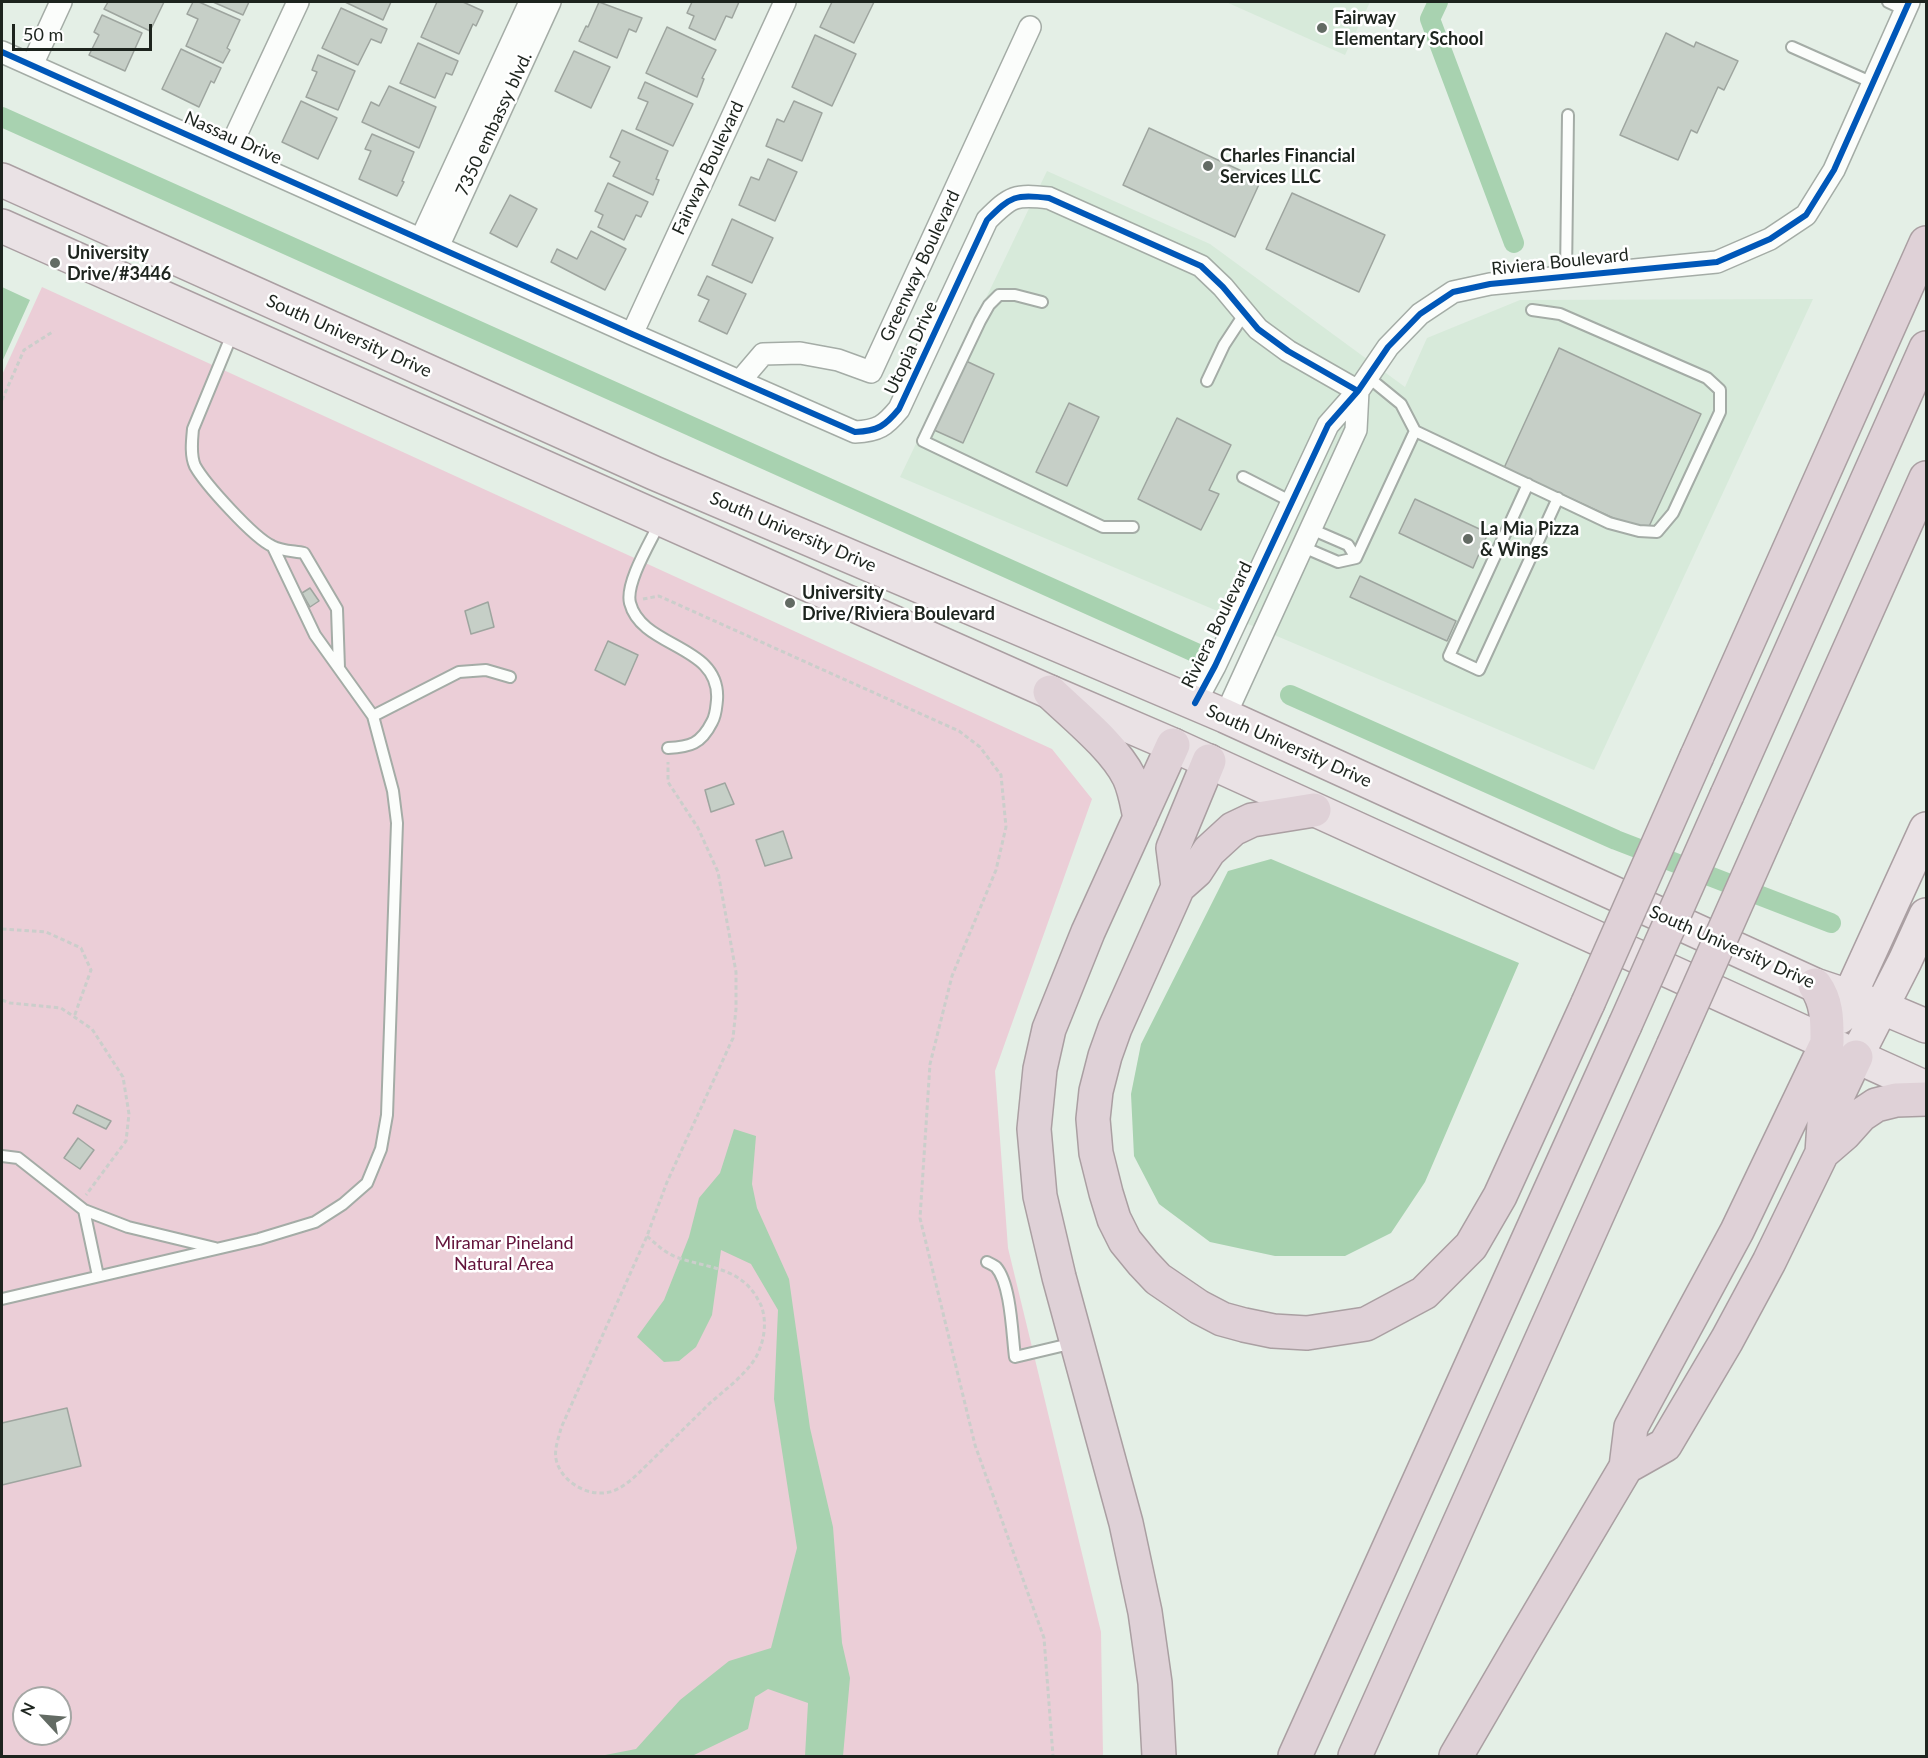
<!DOCTYPE html>
<html>
<head>
<meta charset="utf-8">
<style>
  body { margin:0 }
  #map { position:relative; width:1928px; height:1758px; overflow:hidden; background:#e4efe6; font-family:Lato,sans-serif }
  canvas { display:block }
  .frame { position:absolute; inset:0; border:3px solid #1d241e; pointer-events:none }
  .north { position:absolute; left:12px; top:1686px; width:60px; height:60px; box-sizing:border-box; background:#fff; border:2px solid #a5a7a5; border-radius:50%; rotate:296deg; font-size:16px; font-weight:700; line-height:24px; text-align:center; color:#1d241e }
  .north::after { content:''; display:block; margin:auto; width:21px; height:27px; background:#636b64; clip-path:polygon(50% 0,100% 100%,50% 72%,0 100%) }
  .scale { position:absolute; left:12px; top:24px; width:140px; height:27px; box-sizing:border-box; border:3px solid #1d241e; border-top:0; padding-left:8px; font-size:18px; line-height:21px; white-space:nowrap; color:#1d241e; -webkit-text-stroke:4px #fff; paint-order:stroke }
</style>
</head>
<body>
<div id="map">
<canvas width="1928" height="1758"></canvas>
<div class="frame"></div>
<div class="north">N</div>
<div class="scale">50 m</div>
</div>
<script>
const g = document.querySelector('canvas').getContext('2d');
g.lineJoin = 'round';
function fillPath(path, color) { g.fillStyle = color; g.fill(path, 'evenodd'); }
function trace(path, color, width, dash) { g.strokeStyle = color; g.lineWidth = width; g.lineCap = dash ? 'butt' : 'round'; g.setLineDash(dash || []); g.stroke(path); }
function drawText(font, color, halo, rows, align = 'center') {
  g.font = font + ' Lato,sans-serif'; g.lineWidth = 5; g.setLineDash([]); g.textBaseline = 'middle'; g.strokeStyle = halo; g.fillStyle = color; for (const [text, x, y, turn = 0] of rows) {
    g.save(); g.translate(x, y); g.rotate((+turn || 0) * Math.PI / 180); g.textAlign = isNaN(turn) ? turn : align; if (halo) g.strokeText(text, 0, 0); g.fillText(text, 0, 0); g.restore();
  }
}
const built = new Path2D(`
  M1226 2H1370L1345 55Z
  M1047 171 1210 244 1405 387 1427 338 1520 300 1813 299 1594 770 900 477Z`);
const green = new Path2D(`
  M42 287 1052 749 1092 799 995 1071 1008 1248 1101 1632 1103 1756H2V375ZM24 1698H60V1734H24Z`);
const water = new Path2D(`
  M2 287 30 300 2 362Z
  M1271 859 1519 963 1425 1182 1391 1233 1345 1256H1275L1210 1242 1159 1204 1134 1156 1131 1094 1141 1044 1228 871Z
  M734 1129 756 1136 752 1184 757 1208 789 1279 810 1428 833 1527 842 1643 850 1678 843 1756H805L808 1703 768 1689 755 1697 748 1729 692 1756H600L636 1749 680 1700 729 1661 771 1648 797 1548 774 1399 778 1310 751 1264 721 1250 712 1315 696 1347 679 1361 664 1362 637 1337 664 1300 689 1237 699 1198 720 1173Z`);
const canal = new Path2D(`
  M1438 2 1430 19 1514 243
  M2 117 1203 656
  M1290 695 1616 840 1831 923`);
const building = new Path2D(`
  M108 2H164L150 31 104 9Z
  M193 2H199L240 20 227 48 230 50 223 63 186 46 198 19 187 14Z
  M213 2H249L243 15Z
  M345 2H391L383 20Z
  M437 2H463L483 11 476 26 473 24 459 54 421 37Z
  M599 2 642 18 636 32 629 29 617 58 579 41 586 26 588 27Z
  M692 2H739L732 18 726 16 715 40 689 28 694 16 687 13Z
  M832 2H874L854 43 820 27Z
  M341 8 387 29 381 43 371 39 358 65 322 48Z
  M102 15 142 33 125 71 89 55 99 35 94 32Z
  M667 27 716 50 702 78 704 79 697 97 646 73Z
  M1666 33 1694 47 1696 42 1738 61 1724 90 1718 87 1697 133 1691 130 1678 160 1620 135Z
  M815 35 856 54 832 106 792 87Z
  M418 43 458 61 452 75 446 73 435 98 400 83Z
  M181 49 221 68 214 83 211 81 199 107 162 89Z
  M574 51 610 67 591 108 555 91Z
  M318 55 355 71 338 110 306 97 317 72 312 70Z
  M645 82 693 104 673 146 636 129 648 102 638 98Z
  M389 86 436 107 419 148 362 122 371 102 379 106Z
  M301 101 337 118 318 159 282 142Z
  M794 101 822 113 802 161 766 146 777 119 784 122Z
  M1149 128 1261 180 1235 237 1123 185Z
  M622 130 668 151 656 179 659 180 653 195 613 176 620 162 610 157Z
  M372 134 414 152 402 181 404 182 397 196 359 179 371 151 365 149Z
  M768 159 797 172 775 221 739 205 751 177 759 180Z
  M608 183 648 202 641 217 636 215 624 240 598 227 603 215 595 211Z
  M1292 193 1385 235 1359 292 1266 249Z
  M510 195 537 209 517 247 490 233Z
  M732 219 773 238 752 283 712 265Z
  M591 231 626 249 605 290 551 262 557 249 577 259Z
  M707 276 746 294 727 334 699 321 709 300 698 295Z
  M1559 348 1701 414 1646 533 1504 468Z
  M966 361 994 374 963 443 934 430Z
  M1069 403 1099 417 1067 486 1036 472Z
  M1177 418 1231 445 1209 490 1219 494 1201 530 1138 499Z
  M1415 499 1488 533 1473 568 1399 533Z
  M1360 576 1456 621 1447 641 1350 597Z
  M310 588 319 601 310 607 302 593Z
  M488 602 494 627 471 634 465 611Z
  M608 641 638 655 625 685 595 670Z
  M725 783 734 804 711 812 705 790Z
  M783 831 792 858 765 866 756 840Z
  M77 1105 111 1121 106 1129 73 1113Z
  M78 1138 94 1150 80 1169 64 1158Z
  M67 1408 81 1466 2 1485V1423Z`);
const path = new Path2D(`
  M2 400 24 350 54 331
  M643 599 659 596 959 731 980 747 1001 775 1006 827 996 870 952 976 930 1064 920 1218 975 1445 1044 1638 1053 1756
  M2 929 46 932 81 948 91 970 74 1017
  M2 1000 10 1003 61 1008 92 1029 123 1077 129 1114 126 1141 86 1195
  M647 1236C656 1244 664 1252 676 1257 705 1268 737 1266 756 1296 758 1300 761 1304 762 1308 767 1324 764 1342 756 1357 745 1376 724 1390 708 1405 690 1423 671 1441 652 1460 641 1470 629 1485 613 1491 591 1499 561 1483 556 1459 554 1449 559 1437 561 1428L647 1236 667 1182 733 1038 736 1009V972L718 872 698 828 668 782V762`);
const lane = new Path2D(`
  M1888 2 1905 10
  M1792 47 1873 83
  M1566 276 1568 115
  M1042 302 1015 295H999L989 305 980 321 923 441 1103 527H1133
  M233 332 193 429C192 440 190 455 195 466 205 484 254 538 272 546 281 551 294 551 304 553L337 609 339 668
  M1368 377 1401 404 1415 431 1609 523 1639 531 1657 532 1673 513 1720 412V390L1707 378 1560 314 1532 310
  M1207 381 1224 345 1245 313
  M1243 477 1292 502
  M1528 484 1449 656 1479 670 1558 498
  M660 522C651 541 625 583 630 603 642 649 721 644 717 700 716 709 716 715 712 722 701 744 690 747 668 748
  M1303 547 1338 562 1356 558 1348 545 1311 529
  M1356 558 1415 431
  M373 716 459 672 486 670 510 677
  M2 1156 18 1158 84 1210 128 1227 215 1248
  M84 1210 98 1276
  M987 1262C989 1263 995 1266 996 1267 1011 1284 1012 1334 1015 1357L1074 1343
  M2 1299 259 1239 315 1222 343 1204 367 1183 381 1149 387 1115 397 823 393 791 373 716 315 635 273 547`);
const street = new Path2D(`
  M2 52 632 334 855 432C878 431 885 426 899 409L987 220C1011 196 1015 194 1049 198L1201 266 1223 287 1258 329 1288 351 1358 391
  M32 65 61 2
  M228 152 298 2
  M421 239 530 2
  M438 247 550 2
  M632 334 785 2
  M740 381 763 354 800 353 838 360 871 372 1030 27
  M1195 703 1215 666 1328 425 1358 391 1388 347 1420 314 1453 292 1490 284 1717 262 1770 239 1806 215 1834 170 1909 2
  M1225 716 1356 430 1358 391`);
const primary = new Path2D(`
  M2 180 654 473 1225 716 1815 985 1881 1007 1926 1026
  M2 226 1050 692 1173 745 1926 1088
  M1840 1017 1926 829
  M1856 1057 1905 961 1926 915`);
const highway = new Path2D(`
  M1050 692C1075 716 1114 747 1129 777 1135 790 1137 804 1140 818
  M1697 756 1926 243
  M1727 795 1926 348
  M1314 810 1252 820 1233 829 1209 851 1196 871 1178 887 1115 1028 1105 1056 1096 1091 1093 1119 1096 1153 1106 1193 1114 1219 1125 1241 1143 1263 1158 1279 1199 1307 1222 1319 1244 1325 1273 1331 1307 1333 1366 1324 1424 1293 1471 1246 1500 1196 1588 1003
  M1775 816 1926 478
  M1178 887 1173 848 1209 761
  M1822 1153 1844 1134 1861 1115 1876 1105 1896 1100 1926 1099
  M1626 1467 1665 1445 1727 1340 1769 1262 1822 1153 1824 1124 1856 1057
  M1159 1756 1155 1683 1145 1612 1126 1523 1059 1277 1040 1196 1034 1129 1040 1069 1049 1029 1088 932 1173 745
  M1295 1756 1625 1025
  M1355 1756 1673 1046
  M1456 1756 1520 1646 1626 1467 1631 1427 1737 1231 1827 1043C1827 1022 1828 1003 1815 985`);
const highwayBridge = new Path2D(`
  M1588 1003 1697 756
  M1625 1025 1727 795
  M1673 1046 1775 816`);
const cycleway = new Path2D(`
  M2 52 632 334 855 432C878 431 885 426 899 409L987 220C1011 196 1015 194 1049 198L1201 266 1223 287 1258 329 1288 351 1358 391
  M1195 703 1215 666 1328 425 1358 391 1388 347 1420 314 1453 292 1490 284 1717 262 1770 239 1806 215 1834 170 1909 2`);
const markers = [
  [1322,28,6,"#636b64"],
  [1208,166,6,"#636b64"],
  [55,263,6,"#636b64"],
  [1468,539,6,"#636b64"],
  [790,603,6,"#636b64"]
];
const poiNames = [
  ["Fairway",1334,18],
  ["Elementary School",1334,39],
  ["Charles Financial",1220,156],
  ["Services LLC",1220,177],
  ["University",67,253],
  ["Drive/#3446",67,274],
  ["La Mia Pizza",1480,529],
  ["& Wings",1480,550],
  ["University",802,593],
  ["Drive/Riviera Boulevard",802,614]
];
const streetNames = [
  ["7350 embassy blvd.",494,124,-65],
  ["Nassau Drive",233,138,24],
  ["Fairway Boulevard",708,168,-65],
  ["Riviera Boulevard",1560,262,-6],
  ["Greenway Boulevard",920,266,-65],
  ["South University Drive",349,336,24],
  ["Utopia Drive",911,348,-65],
  ["South University Drive",793,532,23],
  ["Riviera Boulevard",1217,625,-64],
  ["South University Drive",1289,746,24],
  ["South University Drive",1732,947,24]
];
const parkNames = [
  ["Miramar Pineland",504,1243],
  ["Natural Area",504,1264]
];
fillPath(built, '#d7eada');
fillPath(green, '#ebced7');
fillPath(water, '#a8d2b0');
trace(canal, '#a8d2b0', 20);
fillPath(building, '#c6cfc7');
trace(building, '#9ea59f', 1.5);
trace(lane, '#a4aca6', 14);
trace(street, '#a4aca6', 24);
trace(primary, '#aa9fa2', 36);
trace(highway, '#aa9fa2', 36);
trace(path, '#cbcecb', 3, [4.5, 3]);
trace(lane, '#fbfdfb', 10);
trace(street, '#fbfdfb', 21);
trace(primary, '#eae2e5', 33);
trace(highway, '#dfd1d7', 33);
trace(highwayBridge, '#aa9fa2', 36, []);
trace(highwayBridge, '#dfd1d7', 33);
trace(cycleway, '#0057b8', 6);
for (const [x, y, r, color] of markers) { const dot = new Path2D(); dot.arc(x, y, r, 0, 2 * Math.PI); g.fillStyle = color; g.fill(dot); trace(dot, '#fff', 2); }
drawText('bold 18px', '#1d241e', '#fff', poiNames, 'left');
drawText('18px', '#1d241e', '#fff', streetNames);
drawText('18px', '#63133b', '#fff', parkNames);
</script>
</body>
</html>
